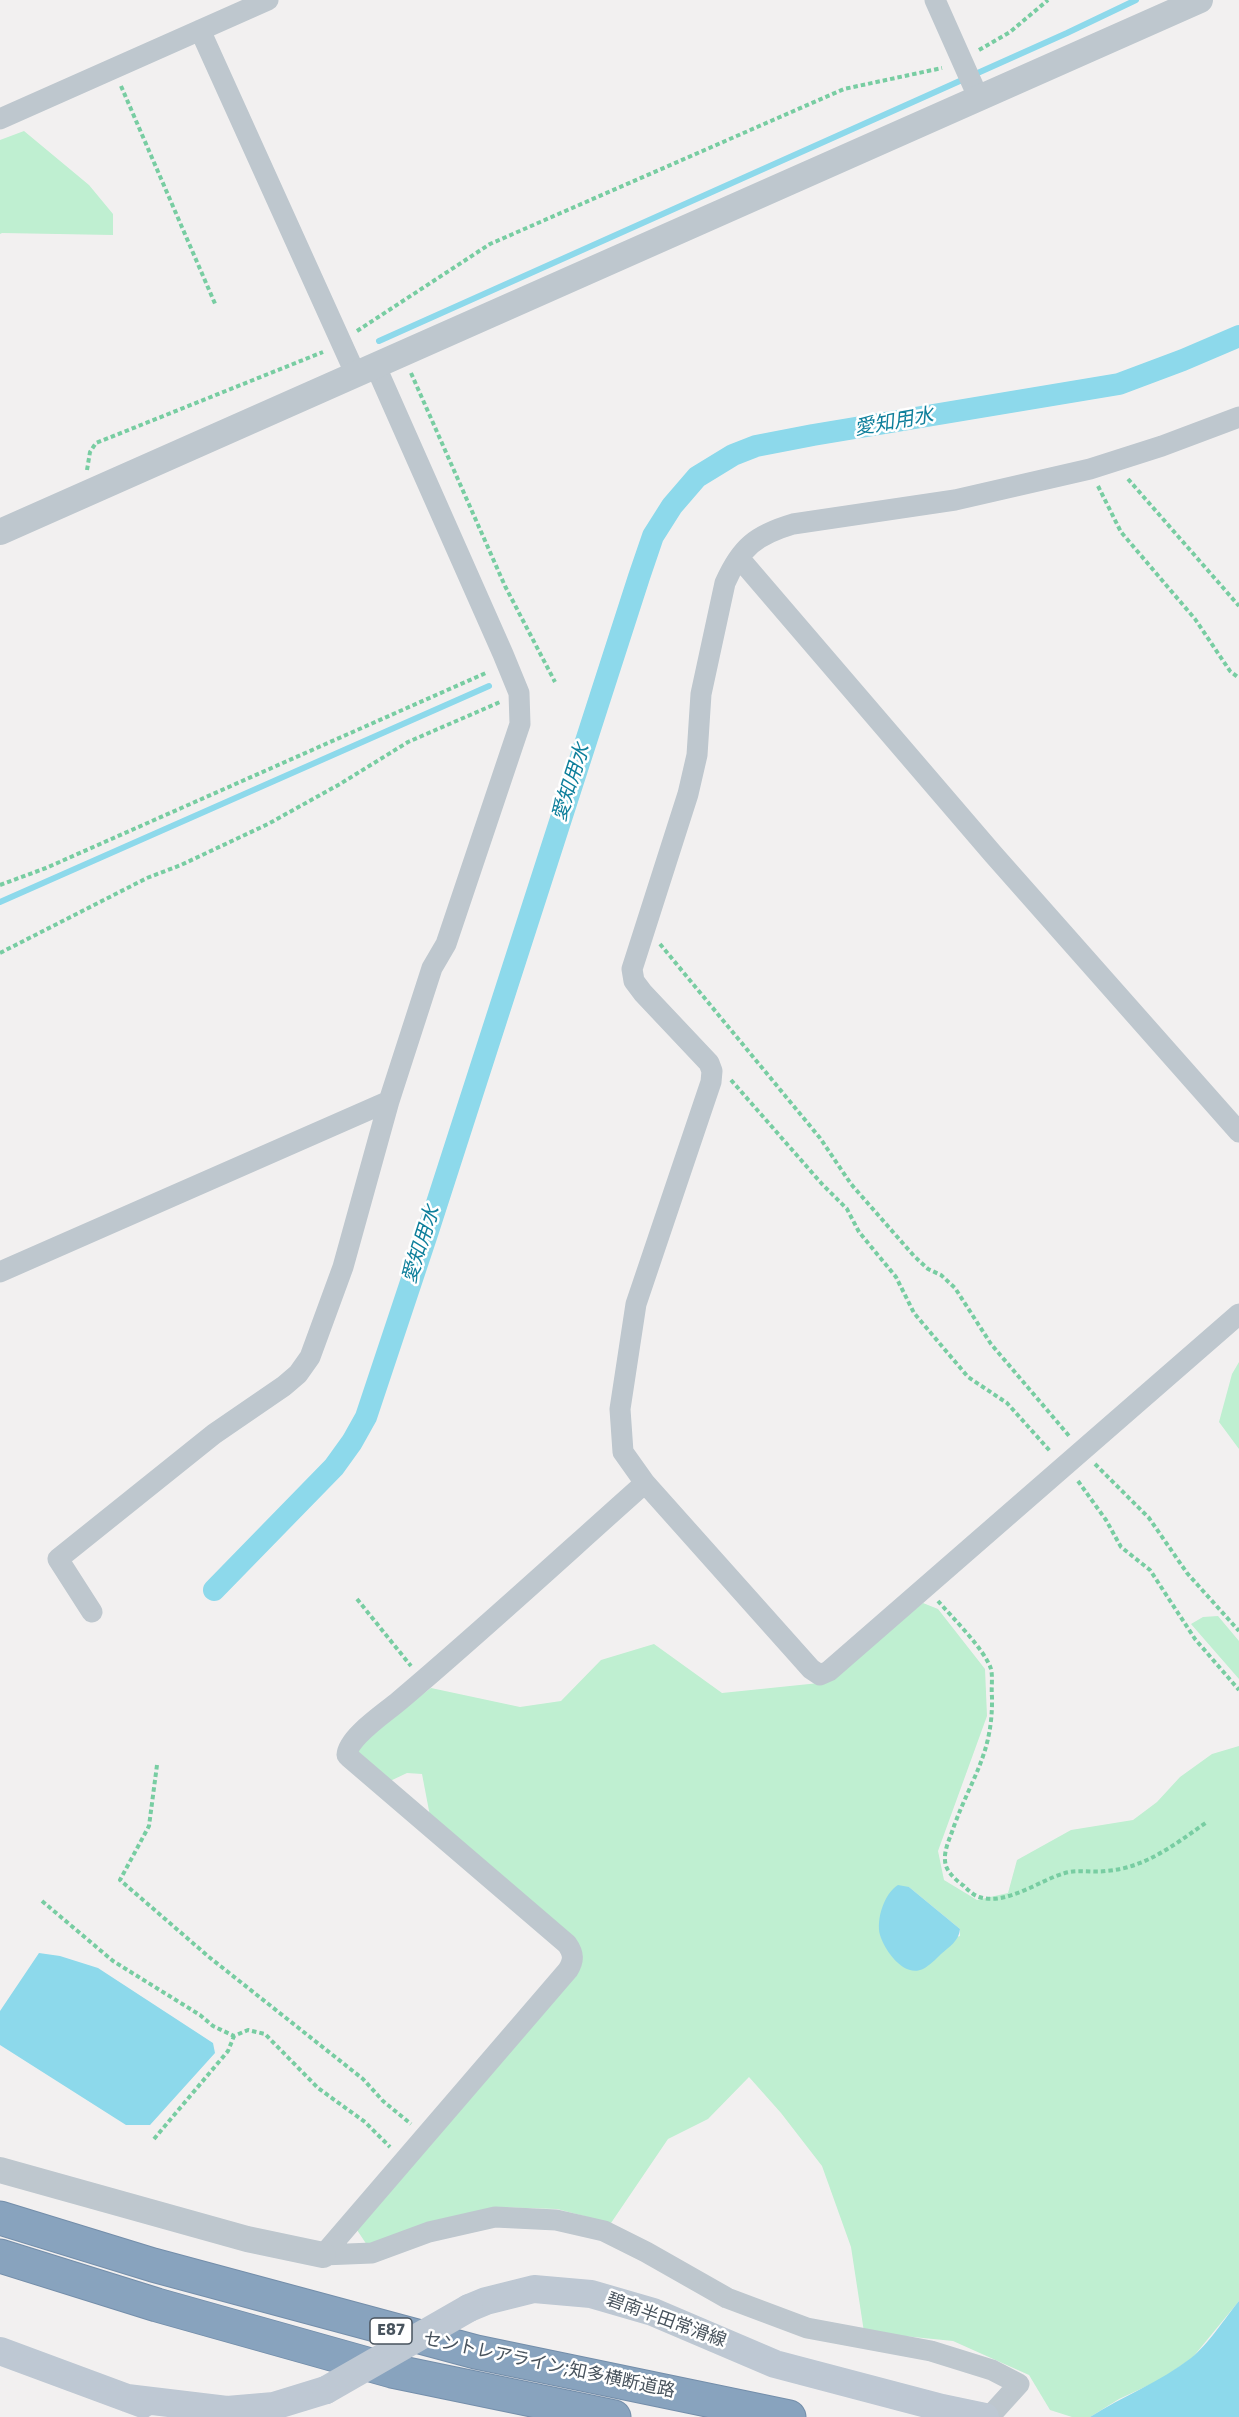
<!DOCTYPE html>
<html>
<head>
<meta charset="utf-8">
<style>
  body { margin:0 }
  canvas { display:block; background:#f2f0f0 }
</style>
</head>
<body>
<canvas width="1239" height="2417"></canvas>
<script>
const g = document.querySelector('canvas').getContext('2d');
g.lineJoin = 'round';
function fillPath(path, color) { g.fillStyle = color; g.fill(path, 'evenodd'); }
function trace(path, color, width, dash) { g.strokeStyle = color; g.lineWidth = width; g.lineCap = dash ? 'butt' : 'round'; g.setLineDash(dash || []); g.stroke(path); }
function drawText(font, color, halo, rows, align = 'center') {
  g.font = font + ' Poppins,"Noto Sans JP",sans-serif'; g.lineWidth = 5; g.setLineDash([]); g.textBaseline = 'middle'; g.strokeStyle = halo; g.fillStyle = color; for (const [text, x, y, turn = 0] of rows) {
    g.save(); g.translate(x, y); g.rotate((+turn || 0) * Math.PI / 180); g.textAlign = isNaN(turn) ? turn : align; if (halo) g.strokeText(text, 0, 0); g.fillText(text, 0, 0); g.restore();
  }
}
const green = new Path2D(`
  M24 131 89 185 113 214V235L2 233 0 234V140Z
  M1239 1362V1449L1219 1422 1232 1374Z
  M923 1603 938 1609 985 1669 987 1716 938 1851 944 1880 977 1900 1008 1893 1017 1860 1071 1830 1133 1820 1157 1802 1180 1777 1212 1754 1239 1746V2301L1193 2357 1162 2379 1119 2399 1090 2417H1072L1050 2410 1029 2375 953 2341 864 2332 851 2247 822 2166 781 2113 749 2077 708 2119 668 2139 611 2223 557 2209 495 2207 367 2245 355 2227 578 1956 430 1816 422 1774 407 1773 388 1782 355 1753 373 1731 431 1688 520 1707 561 1701 601 1660 654 1644 722 1693 819 1683ZM909 1887 960 1929V1936L891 1955 881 1937 879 1924Z
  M1218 1616 1239 1641V1679L1191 1624 1203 1617Z`);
const water = new Path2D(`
  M898 1885 909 1887 960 1929C959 1941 949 1947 941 1954 936 1959 929 1966 923 1969 904 1978 885 1951 880 1935 876 1919 884 1894 898 1885Z
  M39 1953 60 1956 98 1968 213 2043 215 2053 150 2125H126L0 2045V2011Z
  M1239 2301V2417H1090C1123 2396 1160 2382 1191 2358 1208 2345 1225 2318 1239 2301Z`);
const stream = new Path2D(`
  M379 341 1067 33 1136 0
  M0 902 489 686`);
const canal = new Path2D(`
  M214 1590 334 1467 352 1442 366 1417 427 1234 639 577 653 536 672 506 697 477 733 455 756 446 813 435 1119 384 1183 360 1239 336`);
const path = new Path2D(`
  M979 50 1010 32 1048 0
  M121 86 216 306
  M357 331 490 244 844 89 942 68
  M411 373 505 586 555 682
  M87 470 90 452 96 443 323 352
  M1128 479 1239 606
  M1098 486 1121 532 1195 619 1230 671 1239 678
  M0 885 46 868 488 672
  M660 944 820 1138 851 1184 914 1256 928 1269 941 1275 955 1288 991 1344 1070 1437
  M0 953 147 878 181 865 268 824 340 784 408 742 500 702
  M731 1080 822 1184 847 1209 859 1232 896 1277 914 1313 968 1377 1007 1403 1050 1451
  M1095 1464 1149 1518 1187 1573 1239 1631
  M1078 1481 1106 1520 1121 1547 1150 1570 1195 1639 1239 1690
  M357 1599 411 1666
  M938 1601C952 1617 985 1650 991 1669 993 1677 991 1689 992 1697 993 1753 972 1777 954 1826 950 1839 942 1852 946 1866 949 1874 957 1881 964 1886 968 1890 973 1895 979 1897 1006 1906 1040 1880 1065 1873 1079 1869 1092 1873 1106 1871 1146 1868 1175 1844 1207 1822
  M157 1765 149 1826 120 1880 209 1957 363 2079 383 2101 411 2124
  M42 1901 113 1961 200 2015 213 2026 234 2036 248 2030 265 2034 318 2088 365 2122 390 2147
  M154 2139 228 2051 234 2036`);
const minor = new Path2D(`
  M935 0 979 99
  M200 30 356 375
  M0 119 268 0
  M1239 417 1162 446 1090 469 955 500 793 524C756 535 741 547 725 583L701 694 697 755 688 794 632 969 634 981 643 993 709 1063 712 1071 711 1082 636 1304 620 1409 623 1452 645 1483 811 1669 820 1675 829 1671 1239 1314
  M740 559 993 854 1239 1132
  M0 1272 389 1101
  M92 1612 58 1559 214 1434 284 1386 298 1374 310 1357 343 1267 389 1101 432 968 446 944 520 724 519 693 503 654 376 367
  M323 2255 568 1970C574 1960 574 1954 567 1944L350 1758 347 1755C348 1737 385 1713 399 1701 483 1630 563 1556 645 1483
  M323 2255 372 2253 429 2232 495 2217 556 2220 604 2231 646 2252 727 2298 807 2328 931 2351 992 2370 1019 2384 989 2417`);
const tertiary = new Path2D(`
  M0 532 1200 0
  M0 2170 247 2239 323 2255`);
const secondary = new Path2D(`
  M469 2308 486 2301 534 2289 591 2294 653 2312 775 2364 942 2408 985 2417
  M0 2351 143 2404
  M127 2398 227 2410 274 2406 326 2390`);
const motorway = new Path2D(`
  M0 2218 153 2265 476 2352 789 2417
  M0 2256 157 2305 392 2371 614 2417`);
const secondaryBridge = new Path2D(`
  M326 2390 469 2308`);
const shields = [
  [391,2331,42]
];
const shieldNames = [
  ["E87",391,2331]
];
const streetNames = [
  ["碧南半田常滑線",666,2321,20],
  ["セントレアライン;知多横断道路",549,2366,12]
];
const waterNames = [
  ["愛知用水",894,423,-10],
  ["愛知用水",572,783,-72],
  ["愛知用水",422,1245,-72]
];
fillPath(green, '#bfefd1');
fillPath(water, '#8dd9eb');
trace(stream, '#8dd9eb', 6);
trace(canal, '#8dd9eb', 22);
trace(motorway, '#748eaa', 35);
trace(path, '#78cda2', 4, [4.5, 3]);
trace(minor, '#bec7ce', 21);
trace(tertiary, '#bec7ce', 26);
trace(secondary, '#bec8d3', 28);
trace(motorway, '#88a3be', 33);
trace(secondaryBridge, '#bec8d3', 28);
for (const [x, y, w] of shields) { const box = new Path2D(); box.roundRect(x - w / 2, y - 13, w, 26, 4.5); g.fillStyle = '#fff'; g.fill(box); trace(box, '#48535d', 1.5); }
drawText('bold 16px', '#48535d', null, shieldNames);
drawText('18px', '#48535d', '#fff', streetNames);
drawText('italic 20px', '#0e7f9b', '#fff', waterNames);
</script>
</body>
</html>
